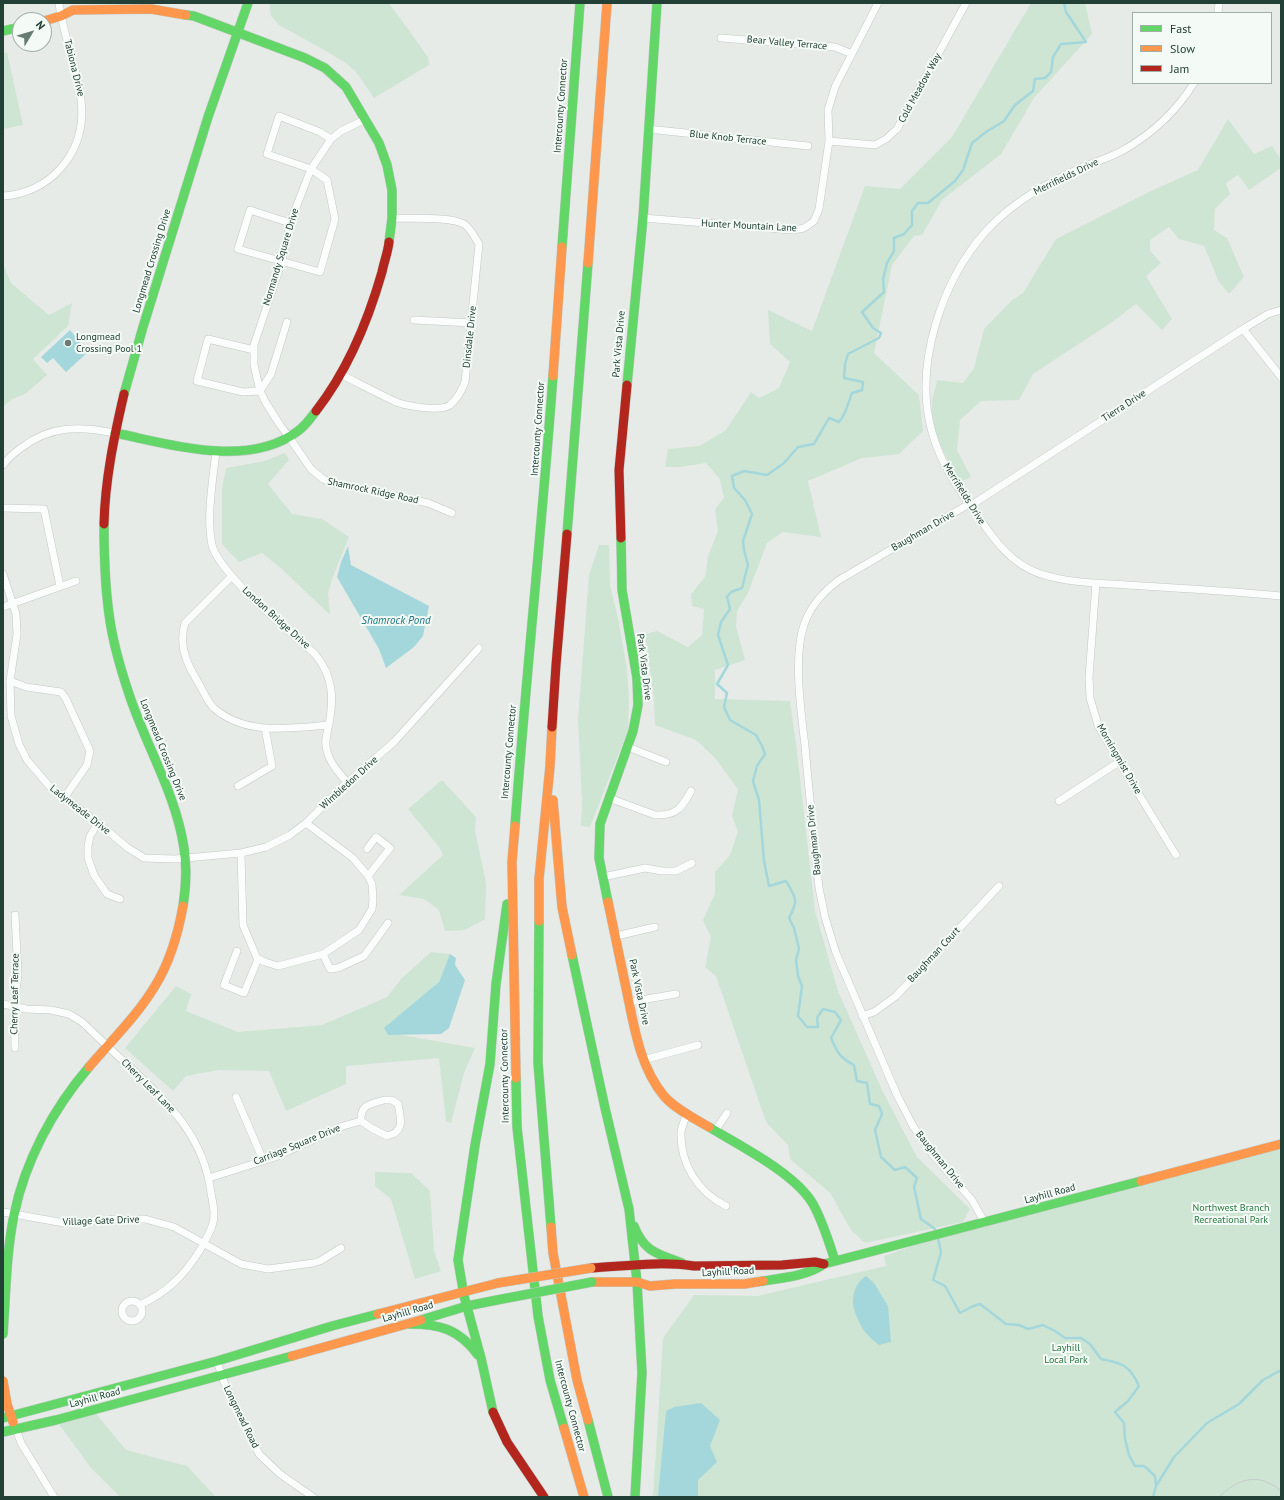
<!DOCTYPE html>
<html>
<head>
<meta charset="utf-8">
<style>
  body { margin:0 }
  #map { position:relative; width:1284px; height:1500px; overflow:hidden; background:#e6ebe8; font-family:"PT Sans",sans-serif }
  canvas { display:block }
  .frame { position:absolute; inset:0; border:4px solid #224036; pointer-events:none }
  .legend { position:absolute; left:1132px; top:12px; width:140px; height:72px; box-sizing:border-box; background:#f4faf6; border:1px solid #a0b0a9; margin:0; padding:5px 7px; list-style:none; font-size:12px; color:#224036 }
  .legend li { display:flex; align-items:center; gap:8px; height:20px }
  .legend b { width:20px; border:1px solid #a0b0a9 }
  .north { position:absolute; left:12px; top:12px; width:40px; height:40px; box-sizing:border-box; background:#f4faf6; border:1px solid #a0b0a9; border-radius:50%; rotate:52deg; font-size:11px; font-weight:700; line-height:16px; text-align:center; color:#224036 }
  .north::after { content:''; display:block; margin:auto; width:14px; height:18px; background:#677c74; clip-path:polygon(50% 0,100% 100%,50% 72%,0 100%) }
</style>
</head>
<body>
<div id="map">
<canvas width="1284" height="1500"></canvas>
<div class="frame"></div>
<ul class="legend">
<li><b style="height:5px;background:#63d668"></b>Fast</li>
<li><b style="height:5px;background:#ff974d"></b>Slow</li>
<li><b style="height:5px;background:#b3261e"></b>Jam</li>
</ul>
<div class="north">N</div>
</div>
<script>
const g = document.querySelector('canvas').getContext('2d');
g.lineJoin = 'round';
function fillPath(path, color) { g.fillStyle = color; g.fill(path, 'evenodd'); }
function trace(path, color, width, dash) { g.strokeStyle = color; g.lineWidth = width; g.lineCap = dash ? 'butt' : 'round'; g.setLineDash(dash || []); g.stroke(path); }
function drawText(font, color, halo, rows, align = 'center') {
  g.font = font + ' "PT Sans",sans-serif'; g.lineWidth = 4; g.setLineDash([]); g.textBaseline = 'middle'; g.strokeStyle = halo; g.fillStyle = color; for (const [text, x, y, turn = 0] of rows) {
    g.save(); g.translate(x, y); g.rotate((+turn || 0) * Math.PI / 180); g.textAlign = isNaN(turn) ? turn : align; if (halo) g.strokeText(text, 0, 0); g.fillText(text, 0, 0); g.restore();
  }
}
const green = new Path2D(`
  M269 3H389L428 57 429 65 374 98 356 72 347 64 326 51 279 25 271 16Z
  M1031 3H1085L1092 34 1034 98 1001 154 942 200 922 235 914 236 892 265 874 353 919 395 923 431 899 454 862 458 808 481 821 537 783 532 767 543 748 593 737 611 736 626 745 660 715 670V699L790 701 796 743 815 911 838 991 883 1092 917 1157 970 1209 963 1222 865 1243 851 1230 830 1193 790 1159 788 1145 766 1122 716 976 705 967 711 937 703 920 715 894V872L730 855 738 832 732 816 738 789 715 758 696 740 655 725 654 699 645 634 657 631 688 647 702 635 704 609 692 606 691 594 705 577 708 556 718 531 715 509 724 498 720 479 706 463 680 467H665L668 449 699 446 725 431 751 392 759 398 779 388 790 362 770 344 768 310 812 331 865 186 900 189 952 137Z
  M7 52 23 125 3 129V54Z
  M1228 119 1254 154 1272 146 1281 159V168L1249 190 1238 175 1226 183 1230 194 1215 209 1214 230 1227 238 1244 277 1229 294 1219 282 1204 246 1179 239 1169 227 1150 240V251L1161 263 1146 276 1172 319 1162 330 1136 304 1112 322 1033 374 1019 400 981 401 960 420 957 450 971 477 960 482C946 458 930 430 932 401 933 394 936 387 937 380L963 383 974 368 984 329 1012 300 1023 293 1056 239 1153 190 1198 170Z
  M3 264 11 283 49 315 72 303 68 326 33 359 47 375 25 394 12 399 3 407Z
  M285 453 289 460 268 484 292 514 322 519 349 537 332 579 328 594 330 615 282 569 262 553 239 562 222 544V489L226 468 265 461Z
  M599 545H609L610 585 619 623 627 669 629 701 628 730 590 827 581 826 582 801 578 720 589 575Z
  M442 780 476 817 475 830 486 883 485 919 465 930 445 931 439 910 424 899 399 895 443 855 439 847 408 809Z
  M431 952 450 954 439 982 385 1029 388 1035 396 1034 475 1048 464 1073 451 1123 446 1121 439 1058 346 1066V1084L286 1111 269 1071 219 1070 186 1076 173 1091 125 1048 176 986 191 994 186 1011 238 1032 322 1025 387 997 402 978Z
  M1281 1144V1497H653L663 1338 694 1295 757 1296 886 1266 884 1256 926 1241Z
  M375 1172 411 1173 430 1191 434 1251 441 1271 415 1279 391 1199 375 1186Z
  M93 1410 126 1450 187 1466 216 1497H120L91 1468 56 1420Z`);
const water = new Path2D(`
  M70 330 88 352 66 372 53 358 47 363 41 357Z
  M348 546 351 565 429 606 423 636 414 647 386 668 379 649 337 577 341 562Z
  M450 954 456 958 455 965 465 980 449 1028 441 1034 388 1035 384 1028 439 982Z
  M866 1276 874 1283 888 1306 891 1342 879 1345C874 1341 869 1337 865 1332 861 1327 853 1310 853 1303 852 1293 858 1280 866 1276Z
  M701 1403 720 1420 710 1446 717 1462 698 1480V1497H658L666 1411 674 1407Z`);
const stream = new Path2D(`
  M936 1233 935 1229 921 1219 914 1187 917 1178 905 1167 895 1170 881 1157 875 1130 882 1114 879 1106 870 1104 867 1083 857 1081 854 1065C840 1058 837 1052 831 1038L841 1020 835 1012 823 1009 817 1018 818 1027H807L798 1016 802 986 798 976 796 960 799 949 794 928 789 918C799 899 796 899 786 881L769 886 764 861 759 800 753 781 757 766 765 754 762 746 756 735 730 720 724 707 727 693 717 684 728 665 718 635 721 622 730 609 727 597 731 592 742 588 748 565 744 550 743 541 752 514 745 500 734 488 732 476 744 471 767 475 784 463 798 447 814 444 829 418 839 422C846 414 848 403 852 393L862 390 863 382 844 378 845 364 848 354 879 338 881 333 873 328 862 312 884 292 883 279 887 263 894 251V238L904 234 912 225V211L918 203H928L955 181 963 170 972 143 986 132 1004 121 1015 105 1033 91 1035 79 1045 78 1051 72 1053 57 1061 44 1086 42 1066 12 1064 3
  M938 1238 941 1252 933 1280 945 1286 960 1313 971 1307 980 1304 1006 1324 1019 1325 1028 1329 1043 1325 1055 1331 1065 1338H1081L1090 1344 1101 1359C1123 1363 1130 1366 1139 1386L1128 1401 1115 1412 1124 1423 1125 1439 1129 1455 1135 1466H1144L1155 1476 1156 1486
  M1153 1497 1156 1486 1174 1457 1207 1423 1239 1404 1263 1380 1281 1370`);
const street = new Path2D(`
  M1218 13 1219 3
  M721 38 835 47 852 54
  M1194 83C1177 110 1154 132 1127 148 1114 156 1099 161 1085 166 1049 182 1015 200 987 230 942 280 913 365 932 432 940 462 958 489 977 515 993 538 1010 563 1038 573 1066 583 1098 583 1127 585 1179 588 1230 591 1281 596
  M366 119 341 131 331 139 311 169 290 223 282 261 254 345V365L260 391 266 403 280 425 289 437 311 469 323 479 333 483 428 503 452 513
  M648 129 808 146
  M829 141 875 145 886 139 897 129 966 3
  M3 196C24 195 46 185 60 169 106 118 66 60 59 3
  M643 218 793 230 804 228 814 221 819 209 829 141 828 110 835 87 878 3
  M290 223 250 210 238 249 320 272 335 219 327 180 311 169 267 154 279 116 320 132 331 139
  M414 320 472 323
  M1243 329 1281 377
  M254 350 208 339 197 381 243 392 260 391 271 374 287 322
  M340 374C358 383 377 393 396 402 407 406 440 412 450 405 457 399 462 390 465 382L479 244C474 236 471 229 464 224 451 216 408 219 392 218
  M216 451C213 480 206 517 212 545 220 575 290 632 315 654 333 676 334 697 329 724 327 733 324 742 327 751 330 763 339 773 347 782
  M3 465C8 458 14 453 21 448 51 425 80 426 115 433
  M969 504 839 580C823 592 810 606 804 625 793 657 801 711 805 746 809 793 814 840 819 888L825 917 836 953 897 1095 913 1126 933 1155 972 1200 985 1223
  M970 506 1243 329 1268 314 1281 310
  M3 508 44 509 60 586
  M3 574 16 614 17 634 10 681 11 716 19 744 27 760 50 787 98 823 128 848 144 858 175 859 241 853 266 847 290 835 306 823 342 787 394 742 479 648
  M232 576 185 623C179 643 185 660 195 677 201 686 207 702 214 708 245 736 291 728 329 725
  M1096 583 1089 677 1090 698 1098 725 1119 762 1176 855
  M3 607 76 581
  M10 681 26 687 61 692 66 699 90 751 87 765 64 798
  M628 747 666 762
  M238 786 272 766 265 728
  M609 798 655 815C676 816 682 808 691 791
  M1059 801 1119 762
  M98 823 90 836 88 846V858L94 875 107 894 120 899
  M367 849 376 837 390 848 368 876
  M241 853 243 925 257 958 265 962 278 966 323 954 359 930 372 909 373 900 372 884 368 876 353 858 306 823
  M603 877 645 868 662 871H676L692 863
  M616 936 655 927
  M237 951 224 985 244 993 258 959
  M323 954 330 969 338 968 364 956 388 923
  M629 1002 676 994
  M3 1004 26 1009 51 1010 69 1014 82 1022C98 1037 113 1052 129 1066 168 1103 204 1136 211 1193 213 1204 216 1215 212 1226 209 1234 204 1243 200 1250 184 1276 167 1292 140 1305
  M862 1016 874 1012 896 996 999 886
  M15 1048 14 1007 18 974 15 915
  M643 1060 698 1045
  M236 1097 263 1160
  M384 1100H392L398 1104C401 1119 405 1132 387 1136L373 1129 361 1121C360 1104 371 1104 384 1100Z
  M687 1114C685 1119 682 1126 681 1132 680 1164 698 1192 726 1206
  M715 1131 727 1113
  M209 1178 275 1157 343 1126 361 1121
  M3 1212 64 1223 116 1219H145L174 1227 241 1264 268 1269 313 1263 320 1261 341 1248
  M122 1311a10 10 0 1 1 20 0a10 10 0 1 1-20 0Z
  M217 1361 224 1382 259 1454 280 1474 313 1497
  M16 1429 21 1443 54 1497`);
const fast = new Path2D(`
  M186 15 194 16 305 58 325 68 346 87 379 143 387 165 392 190V218L389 242
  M3 31 20 27
  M562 247 580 3
  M627 385 643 218 657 3
  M124 394 143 327 208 117 248 3
  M115 433C171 444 248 469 298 431 305 426 311 418 316 411
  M104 524C104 558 105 593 111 627 115 650 122 673 129 694 146 746 176 794 184 848 187 867 186 887 183 906
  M567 534 588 263
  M515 826C526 676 542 526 553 376
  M608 902 599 858 600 824 633 731 638 705 637 678 622 590 621 538
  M539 921 538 1063 551 1227
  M572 955 605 1108 629 1209 637 1282 642 1373 635 1497
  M516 1078 517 1127 538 1316 550 1380 564 1428
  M709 1127C740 1146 795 1173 813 1204 823 1222 829 1242 835 1261
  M634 1226C644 1252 658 1254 682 1263
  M763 1281C783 1278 807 1276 824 1264L1141 1181
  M421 1320 467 1306 497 1300
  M409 1324C440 1324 459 1329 478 1355
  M3 1334C6 1294 6 1254 14 1215 25 1161 53 1109 89 1067
  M493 1412 481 1358 464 1296 458 1260 475 1145 490 1064 496 984 507 904
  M3 1418 217 1361 332 1326 378 1314
  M588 1420 608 1497
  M3 1432 56 1420 292 1356`);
const slow = new Path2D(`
  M44 21 61 16 73 10 151 9 186 15
  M588 263 607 3
  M553 376 562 247
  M553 800 562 907 572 955
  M515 826 512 862 516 1078
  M608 902C614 931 620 960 626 988 634 1025 639 1066 664 1096 674 1108 695 1119 709 1127
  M539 921V879L550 766 552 727
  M89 1067C111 1041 137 1016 155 986 170 962 178 934 183 906
  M1141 1181 1281 1144
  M551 1227 553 1253 577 1380 588 1420
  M592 1282H637L650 1286 675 1284H744L763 1281
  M378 1314 498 1283
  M292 1356 421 1320
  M3 1381 7 1404 13 1422
  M564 1428 584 1497`);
const jam = new Path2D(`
  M316 411C348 370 368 321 382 272 384 262 388 252 389 242
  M104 524C105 480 114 437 124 394
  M621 538 619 470 627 385
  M552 727 556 665 567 534
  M591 1268C626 1266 660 1261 694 1266L782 1265 815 1262 824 1264
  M493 1412 507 1442 544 1497`);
const tram = new Path2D(`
  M1219 1497C1238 1478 1259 1472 1281 1491`);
const fastBridge = new Path2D(`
  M497 1300 592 1282`);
const slowBridge = new Path2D(`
  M498 1283 591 1268`);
const markers = [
  [68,343,4,"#677c74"]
];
const streetNames = [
  ["Bear Valley Terrace",787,43,5],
  ["Tabiona Drive",74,68,76],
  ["Cold Meadow Way",920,88,-61],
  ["Intercounty Connector",561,106,-86],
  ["Blue Knob Terrace",728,138,6],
  ["Merrifields Drive",1066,177,-26],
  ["Hunter Mountain Lane",749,226,3],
  ["Normandy Square Drive",281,257,-73],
  ["Longmead Crossing Drive",152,261,-73],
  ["Dinsdale Drive",470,337,-84],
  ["Park Vista Drive",619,344,-85],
  ["Tierra Drive",1124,406,-33],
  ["Intercounty Connector",538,429,-86],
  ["Shamrock Ridge Road",373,491,12],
  ["Merrifields Drive",964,494,58],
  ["Baughman Drive",923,531,-30],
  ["London Bridge Drive",276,618,42],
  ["Park Vista Drive",644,667,83],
  ["Longmead Crossing Drive",163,750,68],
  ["Intercounty Connector",509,752,-85],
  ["Morningmist Drive",1119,759,60],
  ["Wimbledon Drive",349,783,-42],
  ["Ladymeade Drive",80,810,38],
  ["Baughman Drive",814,840,-96],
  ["Baughman Court",934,955,-47],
  ["Park Vista Drive",639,992,78],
  ["Cherry Leaf Terrace",15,994,-89],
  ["Intercounty Connector",505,1076,-91],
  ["Cherry Leaf Lane",148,1086,45],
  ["Carriage Square Drive",297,1145,-22],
  ["Baughman Drive",940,1160,51],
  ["Layhill Road",1050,1194,-15],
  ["Village Gate Drive",101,1221,-2],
  ["Layhill Road",728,1272,-3],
  ["Layhill Road",408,1312,-16],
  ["Layhill Road",95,1398,-15],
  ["Intercounty Connector",570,1406,75],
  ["Longmead Road",241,1417,64]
];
const poiNames = [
  ["Longmead",76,337],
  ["Crossing Pool 1",76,349]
];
const parkNames = [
  ["Northwest Branch",1231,1208],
  ["Recreational Park",1231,1220],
  ["Layhill",1066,1348],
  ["Local Park",1066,1360]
];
const waterNames = [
  ["Shamrock Pond",396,621]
];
fillPath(green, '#cee5d3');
fillPath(water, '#a4d7db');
trace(stream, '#a4d7db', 2.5);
trace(street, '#c3c8c5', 8);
trace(fast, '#c1c9c5', 10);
trace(slow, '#c1c9c5', 10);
trace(jam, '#c1c9c5', 10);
trace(street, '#fbfcfc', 7);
trace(fast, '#63d668', 9);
trace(slow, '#ff974d', 9);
trace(jam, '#b3261e', 9);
trace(tram, '#c7ccca', 1);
trace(fastBridge, '#c1c9c5', 10, []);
trace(slowBridge, '#c1c9c5', 10, []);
trace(fastBridge, '#63d668', 9);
trace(slowBridge, '#ff974d', 9);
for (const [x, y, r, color] of markers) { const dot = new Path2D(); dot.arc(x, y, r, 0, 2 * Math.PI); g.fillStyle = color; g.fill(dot); trace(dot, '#f4faf6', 1.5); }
drawText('10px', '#224036', '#f4faf6', streetNames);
drawText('10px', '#224036', '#f4faf6', poiNames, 'left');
drawText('10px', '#297942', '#f4faf6', parkNames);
drawText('italic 11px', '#187680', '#f4faf6', waterNames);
</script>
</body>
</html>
